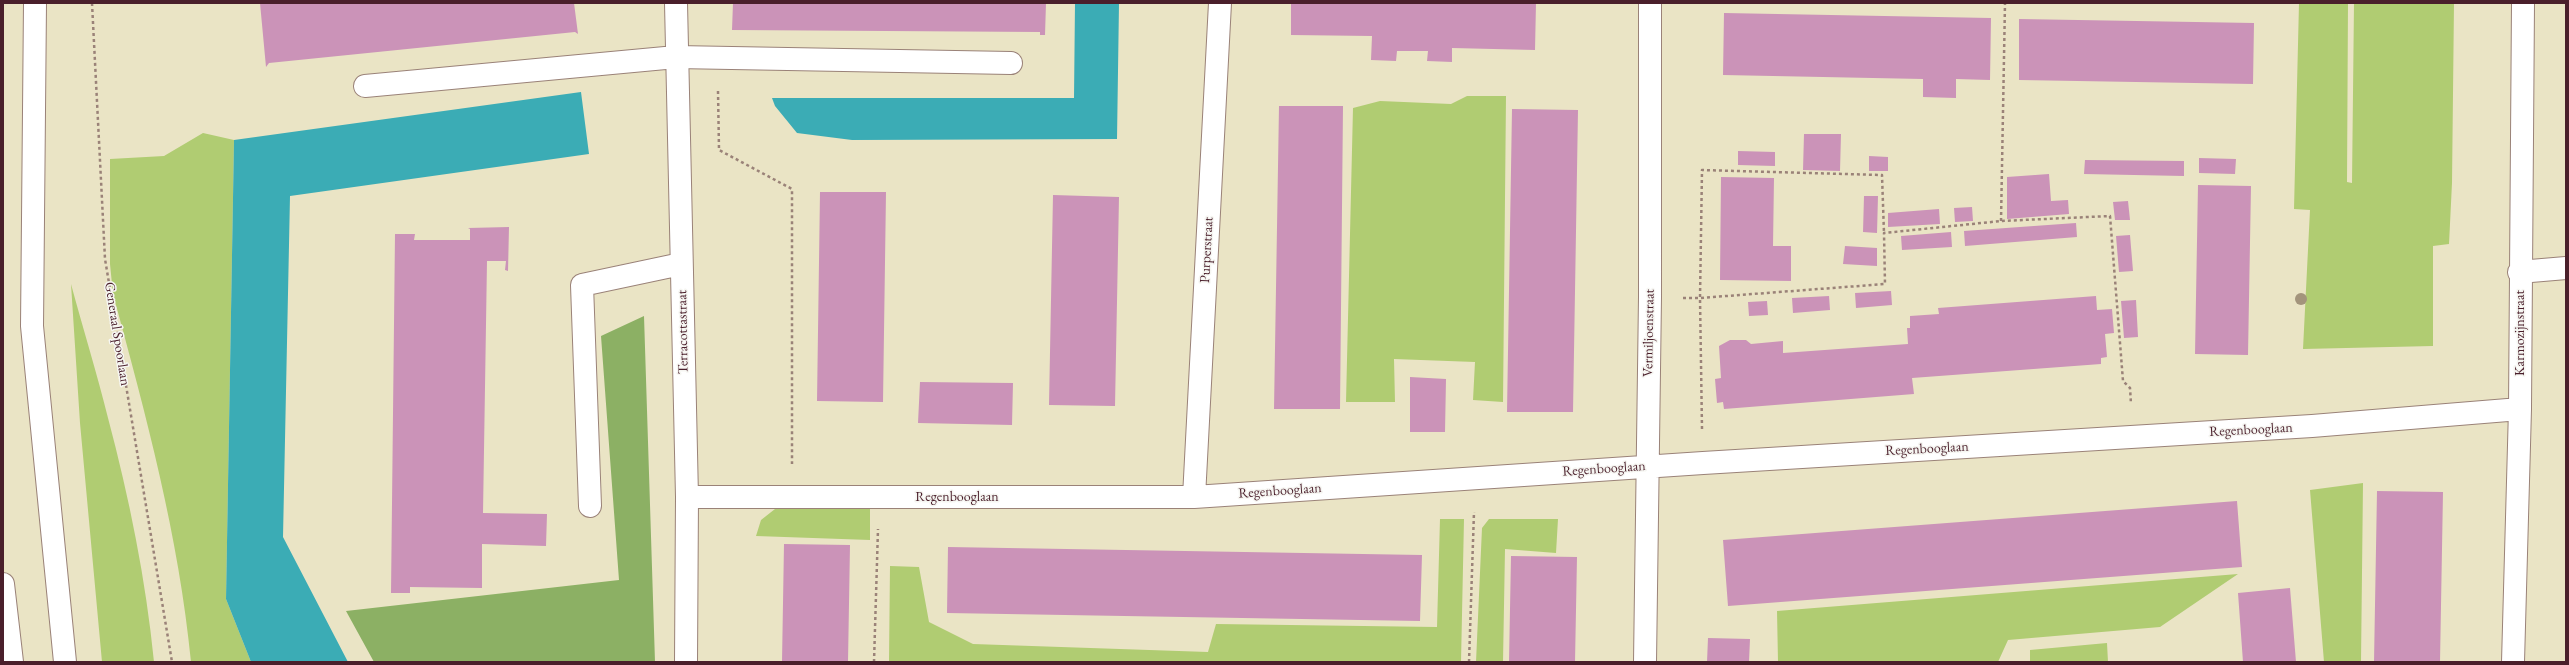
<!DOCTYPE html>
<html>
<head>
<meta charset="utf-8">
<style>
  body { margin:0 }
  #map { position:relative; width:2569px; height:665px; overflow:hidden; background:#eae4c5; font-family:"EB Garamond",serif }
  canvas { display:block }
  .frame { position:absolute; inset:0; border:4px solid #4a1f2b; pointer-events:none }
</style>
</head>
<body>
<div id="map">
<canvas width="2569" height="665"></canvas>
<div class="frame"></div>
</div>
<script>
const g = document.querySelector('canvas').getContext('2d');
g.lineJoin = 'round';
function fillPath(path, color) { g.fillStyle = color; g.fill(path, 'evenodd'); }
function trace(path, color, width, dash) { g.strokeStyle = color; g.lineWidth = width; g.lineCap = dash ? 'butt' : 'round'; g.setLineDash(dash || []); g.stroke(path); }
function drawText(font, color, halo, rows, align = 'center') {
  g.font = font + ' "EB Garamond",serif'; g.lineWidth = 3; g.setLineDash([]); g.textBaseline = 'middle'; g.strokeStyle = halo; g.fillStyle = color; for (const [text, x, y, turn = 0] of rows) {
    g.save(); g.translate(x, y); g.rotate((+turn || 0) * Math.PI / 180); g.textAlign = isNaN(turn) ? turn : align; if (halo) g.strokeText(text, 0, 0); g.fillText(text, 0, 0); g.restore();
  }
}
const green = new Path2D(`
  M2299 3H2348L2347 182 2352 183 2354 3H2454L2452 183 2449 244 2433 246V346L2303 349 2310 210 2294 209Z
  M1467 96H1506L1503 402 1473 400 1475 362 1394 359 1395 402H1346L1353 108 1380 101 1451 104Z
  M203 133 234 140 226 599 251 662H191C179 537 146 415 113 294L110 264V159L164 156Z
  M71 284C83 329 97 373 108 418 129 497 146 580 154 662H102L80 423Z
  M2363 483 2361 662H2324L2310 490Z
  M870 507V540L756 536 761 520 775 509Z
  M1440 519H1464L1461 662H889L890 566 919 567 929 622 973 644 1208 652 1216 624 1437 627Z
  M1489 519H1558L1556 553 1505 549 1503 662H1476L1482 528Z
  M2238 574 2160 627 2008 640 1998 662H1778L1777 611Z
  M2107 643 2108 662H2030V650Z`);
const forest = new Path2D(`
  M644 316 655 662H374L346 611 619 580 601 336Z`);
const water = new Path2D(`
  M1075 3H1119L1117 139 852 140 797 133 775 106 772 98H1074Z
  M581 92 589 154 290 196 283 537 348 662H251L226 599 234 140Z`);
const building = new Path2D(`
  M260 3H574L578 34 575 32 269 63 266 67Z
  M733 3H1046L1045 35H1040V32L732 30Z
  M1291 3H1536L1535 50 1452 48V62L1427 61 1428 51H1397L1396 61 1371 60 1372 36 1291 35Z
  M1724 13 1991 18 1990 80 1956 79V98L1923 97V79L1723 75Z
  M2019 19 2254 23 2253 84 2019 80Z
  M1279 106H1343L1340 409H1274Z
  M1512 109 1578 110 1573 412H1507Z
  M1804 134H1841L1840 171 1803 170Z
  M1738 151 1775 152V166L1738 165Z
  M1869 156 1888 157V171H1869Z
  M2199 158 2236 159 2235 174 2199 173Z
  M2085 160 2184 161V176L2084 174Z
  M2049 174 2051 201 2068 200 2069 214 2007 219V177Z
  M1721 177 1774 178 1773 246H1791V281L1720 280Z
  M2198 185 2251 186 2248 355 2195 354Z
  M820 192H886L883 402 817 401Z
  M1053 195 1119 197 1115 406 1049 405Z
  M1864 196H1878L1877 233 1863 232Z
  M2128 201 2130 220H2115L2113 202Z
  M1972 207 1973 221 1955 222 1954 208Z
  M1939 209 1940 224 1888 227V213Z
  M2076 223 2077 237 1965 246 1964 231Z
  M509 227 508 271 505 270 506 261H487L483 513 547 514 546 546 482 544V588L410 587V593H391L395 234H415L414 240H470V229L468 228Z
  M1951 232 1952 247 1902 250 1901 236Z
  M2130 235 2133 271 2119 272 2116 236Z
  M1845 246 1877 248V266L1843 264Z
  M1891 291 1892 305 1856 308 1855 293Z
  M1829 296 1830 310 1793 313 1792 298Z
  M2096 296 2097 310 2112 309 2114 333 2105 334 2107 357 2101 358V364L1912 378 1914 394 1724 409 1723 402 1717 403 1715 379 1721 378 1719 346 1730 340H1746L1751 344 1783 341V353L1908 344 1907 328H1910V316L1939 314 1938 308Z
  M2136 300 2138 337 2124 338 2121 301Z
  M1767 301 1768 315 1749 316 1748 302Z
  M1410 377 1446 379 1445 432H1410Z
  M920 382 1013 383 1012 425 918 423Z
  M2377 491 2443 492 2440 662H2374Z
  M2237 501 2242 567 1728 606 1723 540Z
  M784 544 850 545 848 662H782Z
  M948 547 1422 555 1420 621 947 613Z
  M1511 556 1577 557 1575 662H1509Z
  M2290 588 2296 662H2243L2238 593Z
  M1708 638 1750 639 1749 662H1707Z`);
const path = new Path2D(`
  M92 3 105 259 172 662
  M718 91 719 150 792 189V464
  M2001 221 2005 3
  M1683 298H1700L1885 284 1884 233 2001 221 2110 216 2123 381 2130 388 2131 404
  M1702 429 1700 298 1702 170 1882 175 1884 233
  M874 662 878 529
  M1469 662 1474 512`);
const minor = new Path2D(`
  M676 3 687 497 686 662
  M365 86 676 57 1011 63
  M2519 272 2566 268
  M687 497H1194L1703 463 2312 426 2520 409
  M1194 497 1220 3
  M590 506 582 285 681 264
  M1645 662 1650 297V3
  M2513 662 2520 409 2523 3`);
const major = new Path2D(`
  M35 3 32 326 65 662
  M3 584 12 662`);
const trees = [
  [2301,299]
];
const streetNames = [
  ["Purperstraat",1207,250,-87],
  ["Terracottastraat",683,332,-91],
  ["Vermiljoenstraat",1649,333,-89],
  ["Karmozijnstraat",2520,333,-90],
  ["Generaal Spoorlaan",117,334,81],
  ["Regenbooglaan",2251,430,-3],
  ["Regenbooglaan",1927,449,-3],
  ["Regenbooglaan",1604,469,-4],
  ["Regenbooglaan",1280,491,-4],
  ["Regenbooglaan",957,497]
];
fillPath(green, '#b0cc72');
fillPath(forest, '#8cb064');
fillPath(water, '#3bacb5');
fillPath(building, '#cb93b8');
trace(minor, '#9a8278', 24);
trace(major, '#9a8278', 24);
trace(path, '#9a8278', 2.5, [3, 3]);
trace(minor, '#fff', 22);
trace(major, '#fff', 22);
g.fillStyle = '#a3947c';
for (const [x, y] of trees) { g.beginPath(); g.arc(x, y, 6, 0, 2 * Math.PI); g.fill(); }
drawText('14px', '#4a1f2b', '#f6f6f2', streetNames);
</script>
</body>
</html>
